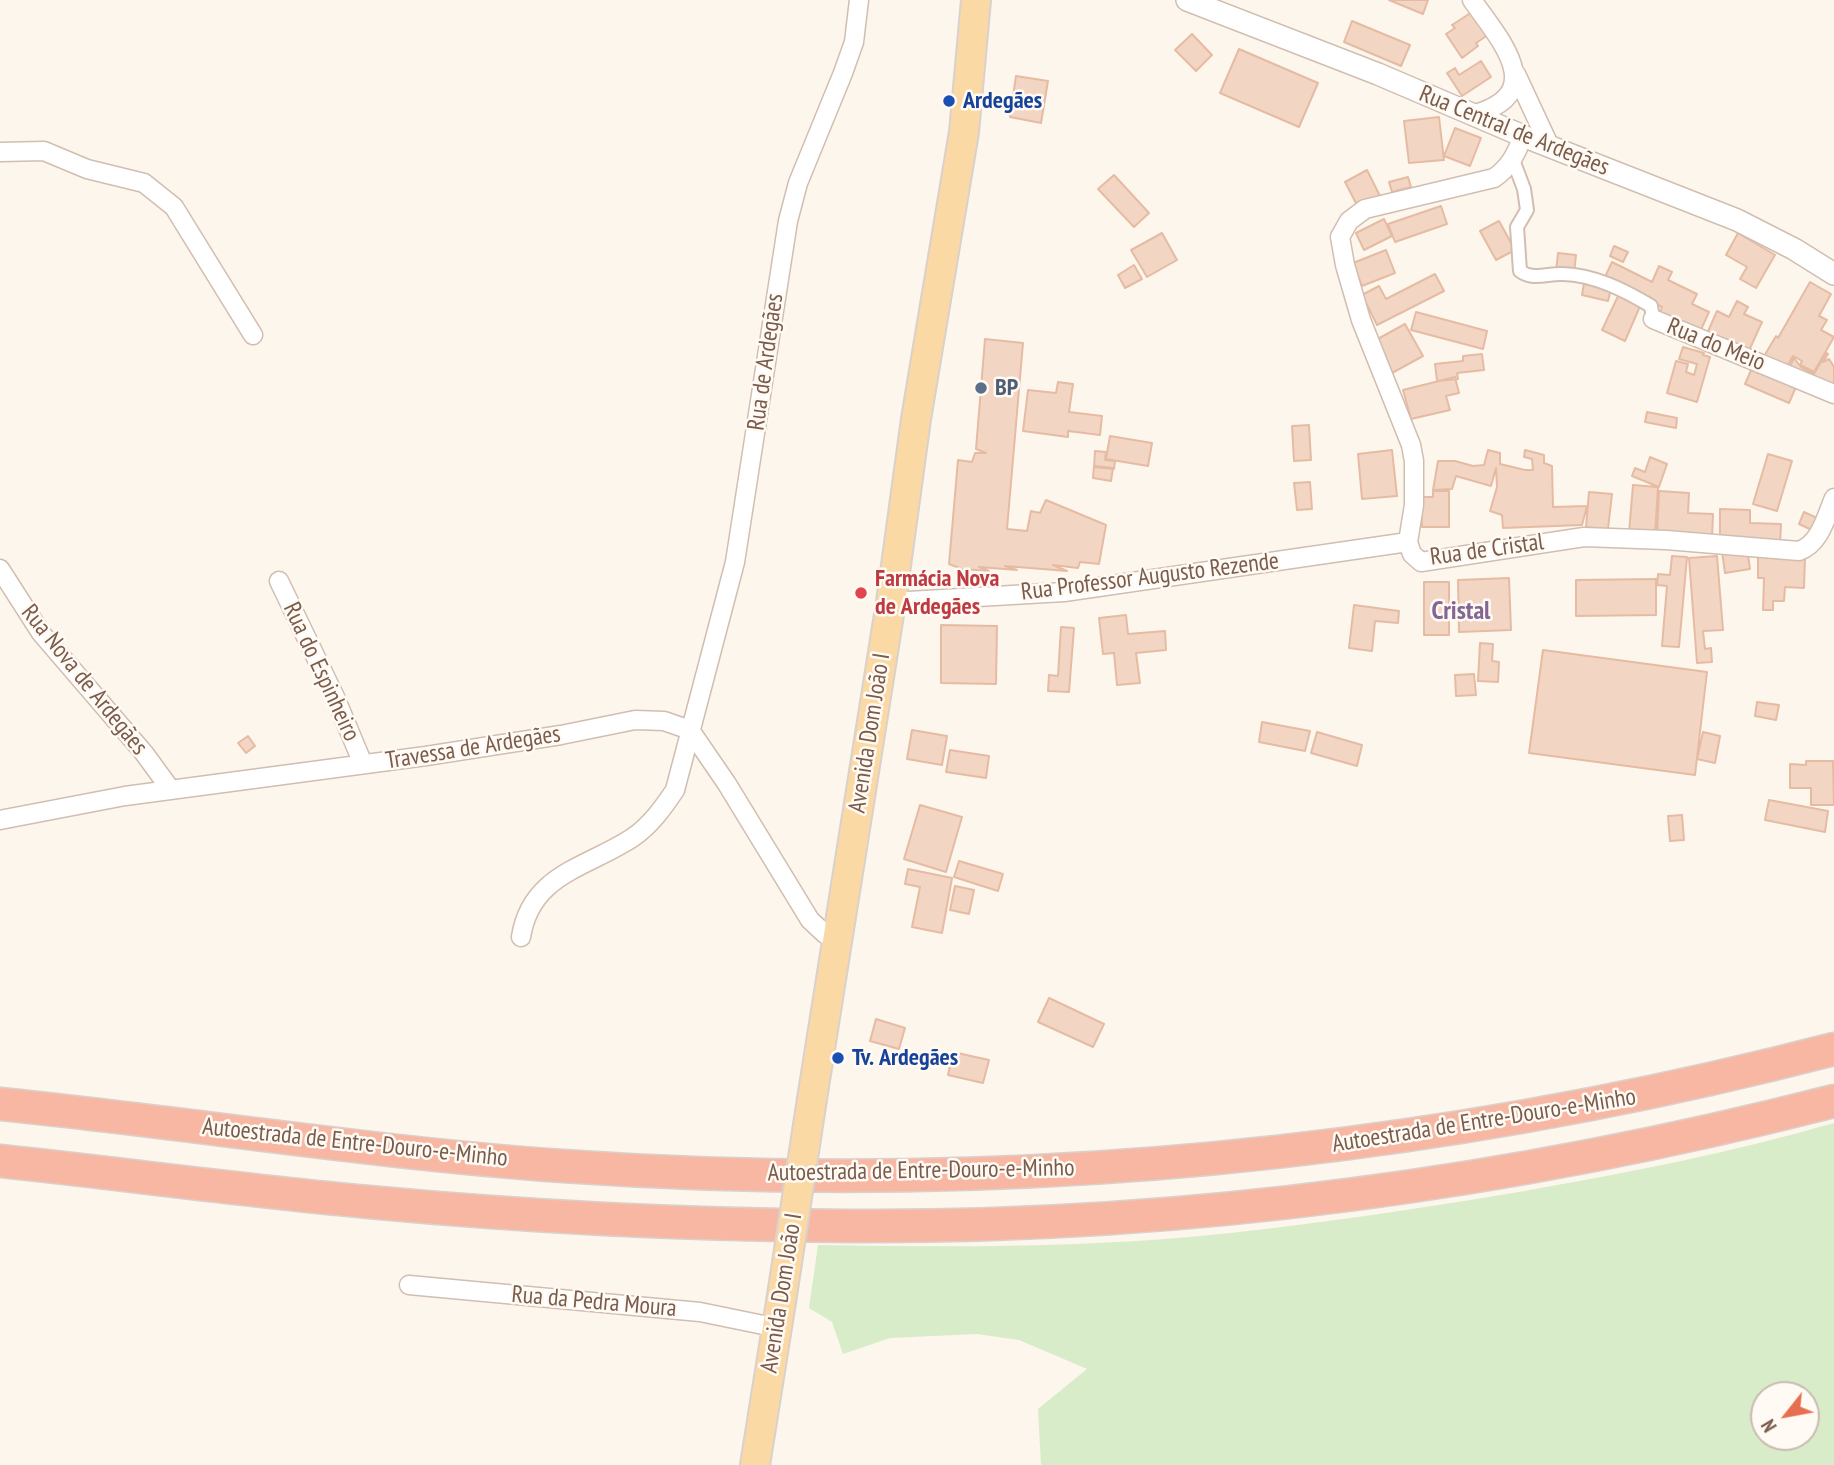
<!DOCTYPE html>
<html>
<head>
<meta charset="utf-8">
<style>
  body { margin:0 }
  #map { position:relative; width:1834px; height:1465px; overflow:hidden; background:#fdf6ec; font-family:"PT Sans Narrow",sans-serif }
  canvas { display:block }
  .north { position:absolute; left:1750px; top:1381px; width:70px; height:70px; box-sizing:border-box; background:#fffaf3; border:2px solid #cabbb1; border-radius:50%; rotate:239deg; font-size:19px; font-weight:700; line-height:28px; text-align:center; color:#7a5c4d }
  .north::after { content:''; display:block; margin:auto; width:24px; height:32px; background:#e76f51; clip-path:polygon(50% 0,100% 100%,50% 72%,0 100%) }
</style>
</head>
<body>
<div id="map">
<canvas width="1834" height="1465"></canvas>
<div class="north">N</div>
</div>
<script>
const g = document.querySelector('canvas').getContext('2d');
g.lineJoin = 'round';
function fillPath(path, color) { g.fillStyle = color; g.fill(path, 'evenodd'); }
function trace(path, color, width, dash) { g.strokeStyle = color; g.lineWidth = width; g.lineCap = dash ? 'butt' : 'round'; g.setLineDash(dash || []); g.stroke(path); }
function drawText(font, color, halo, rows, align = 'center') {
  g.font = font + ' "PT Sans Narrow",sans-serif'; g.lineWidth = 5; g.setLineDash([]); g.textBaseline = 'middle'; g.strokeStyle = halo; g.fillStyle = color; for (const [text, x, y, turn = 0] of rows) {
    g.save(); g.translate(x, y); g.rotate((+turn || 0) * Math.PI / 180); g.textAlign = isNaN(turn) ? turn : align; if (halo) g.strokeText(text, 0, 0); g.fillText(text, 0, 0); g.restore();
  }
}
const green = new Path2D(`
  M1834 1123V1465H1041L1038 1409 1087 1369 1019 1340 977 1334 890 1338 843 1354 832 1322 809 1308 818 1245C942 1247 1066 1248 1189 1237 1299 1227 1410 1210 1519 1192 1625 1173 1731 1153 1834 1123ZM1764 1395H1806V1437H1764Z`);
const building = new Path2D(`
  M1389 0H1428L1423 14Z
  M1472 12 1488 35 1476 43 1478 46 1462 58 1446 34 1455 28 1452 25Z
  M1352 21 1410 45 1401 66 1344 42Z
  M1192 34 1212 55 1196 71 1175 50Z
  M1239 49 1318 83 1299 127 1220 93Z
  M1481 61 1491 77 1462 96 1447 73 1455 68 1459 75Z
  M1016 76 1048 81 1041 123 1010 117Z
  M1439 117 1444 160 1409 163 1404 121Z
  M1455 128 1481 138 1470 166 1444 156Z
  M1367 170 1380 196 1358 207 1345 182Z
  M1114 175 1149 213 1134 227 1098 189Z
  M1408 177 1411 187 1392 192 1389 182Z
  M1441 206 1447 224 1395 242 1388 224Z
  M1384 219 1392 236 1364 250 1356 233Z
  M1499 221 1515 250 1496 260 1480 231Z
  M1162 233 1177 260 1147 277 1131 250Z
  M1738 233 1775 255 1756 288 1740 279 1747 267 1726 255Z
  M1614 246 1628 252 1623 262 1610 256Z
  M1386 250 1395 273 1362 286 1353 263Z
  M1558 253 1576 255 1574 274 1556 272Z
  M1612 262 1652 282 1659 266 1672 272 1668 280 1697 294 1692 304 1709 312 1699 334 1659 315 1662 307 1604 279Z
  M1134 265 1142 279 1125 288 1118 275Z
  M1435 274 1444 291 1377 325 1362 295 1379 286 1386 299Z
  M1810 282 1831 294 1819 316 1827 320 1821 330 1834 337 1814 372 1800 365 1802 361 1793 356 1785 370 1763 358 1776 336 1778 338Z
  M1584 283 1611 289 1608 301 1582 295Z
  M1619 294 1641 304 1625 341 1602 330Z
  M1737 301 1748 307 1744 314 1762 322 1747 355 1706 336 1717 311 1729 317Z
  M1416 312 1487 331 1483 349 1411 330Z
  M1405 324 1423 356 1392 373 1374 341Z
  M985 339 1023 343 1007 529 1027 531 1031 511 1040 513 1046 500 1106 525 1099 564 1080 562 1078 568 1053 565 1067 571 1005 566 1017 570 979 567 989 571 962 569 949 564 958 460 972 462 975 453H986L976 449Z
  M1683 347 1704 353 1703 355 1710 357 1697 402 1667 393 1676 361 1688 364 1686 372 1694 375 1697 364 1679 359Z
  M1826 353 1828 354 1823 362 1829 359 1834 367V391L1789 368 1794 358 1801 367 1814 374Z
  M1482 354 1484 370 1457 373 1458 379 1437 381 1435 364 1463 361V356Z
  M1752 368 1796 387 1789 403 1745 384Z
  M1455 377 1459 393 1446 396 1450 410 1411 419 1403 390Z
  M1058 382 1073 384 1069 412 1102 416 1100 435 1068 431V437L1023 431 1028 390 1056 393Z
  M1647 412 1677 418 1676 428 1645 422Z
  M1309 425 1311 460 1294 461 1292 426Z
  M1110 436 1152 443 1148 466 1106 459Z
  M1392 450 1397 496 1362 499 1358 454Z
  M1488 450 1500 453V464L1525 470H1533L1532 459 1524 457 1525 450 1544 455V463L1552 466 1553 507 1587 506 1582 525 1503 528 1502 515 1490 511 1497 487 1496 468 1491 486 1456 476 1452 489 1433 490 1438 461H1455L1473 466 1484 465Z
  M1095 451 1106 452 1105 460 1115 461 1114 469 1094 467Z
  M1768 454 1792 461 1777 511 1753 504Z
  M1650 457 1667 464 1659 487 1632 476 1635 468 1645 472Z
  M1094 466 1113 468 1111 481 1093 478Z
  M1310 482 1312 509 1297 510 1294 483Z
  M1633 485 1658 487 1655 535 1629 533Z
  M1433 491H1449V527H1422L1421 497H1433Z
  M1659 491 1689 493 1688 513 1713 514 1712 539 1657 536Z
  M1589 492 1612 494 1608 529 1586 527Z
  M1720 509 1750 510V523L1781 524 1780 545 1720 544Z
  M1804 512 1817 518 1812 530 1799 524Z
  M1747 548 1750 569 1725 573 1722 551Z
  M1758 554 1805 557 1804 588 1785 587 1784 601H1773V610H1763L1764 578H1758Z
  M1672 556 1687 557 1679 647 1662 646 1667 586 1657 585 1658 574 1670 575Z
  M1717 556 1723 630 1703 631 1705 649 1711 648 1712 662 1697 663 1689 558Z
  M1509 578 1511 630 1459 632 1458 580Z
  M1656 579V615L1576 616V580Z
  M1424 582H1449V635H1424Z
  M1354 605 1399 611 1398 623 1375 621 1372 651 1349 648Z
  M1126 615 1128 634 1165 631 1166 650 1136 653 1140 683 1117 685 1114 653 1103 654 1099 618Z
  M941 625 997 626 996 684 941 683Z
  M1061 627 1074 628 1069 692 1048 691 1049 675 1058 676Z
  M1480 643 1493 644 1492 661 1499 662 1498 682 1478 681Z
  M1543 650 1707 672 1695 775 1529 753Z
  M1474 674 1476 695 1456 696 1455 675Z
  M1757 702 1779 705 1776 720 1755 716Z
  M1262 722 1310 731 1305 751 1259 742Z
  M912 730 947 736 942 765 907 759Z
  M1317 732 1362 745 1357 766 1311 753Z
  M1703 732 1720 736 1715 763 1697 759Z
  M248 736 255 746 246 753 238 743Z
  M950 750 989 756 986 778 946 772Z
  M1806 761H1833L1834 805H1811V788H1790V764L1806 765Z
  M1769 800 1828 811 1825 832 1765 820Z
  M920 805 962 817 946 872 904 859Z
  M1682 815 1684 840 1670 841 1668 816Z
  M959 861 1003 874 998 891 954 877Z
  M908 869 952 878 942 933 912 927 920 887 905 884Z
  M955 886 974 890 969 914 950 910Z
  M1049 998 1104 1024 1093 1047 1038 1022Z
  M876 1019 905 1028 899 1049 870 1041Z
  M953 1052 989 1060 983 1083 948 1075Z`);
const pedestrian = new Path2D(`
  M1513 160 1524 189 1527 210 1517 227 1520 271C1533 281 1548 273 1563 274 1595 275 1624 290 1651 306L1653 319`);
const minor = new Path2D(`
  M1472 0C1501 41 1550 94 1472 115
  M1516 74 1550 147
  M1523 136C1516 154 1510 167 1494 178L1365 209 1349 221 1340 237 1345 265 1361 320 1411 445 1414 461V505L1408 542 1412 554 1421 562 1584 537 1666 540 1799 551C1820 544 1826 517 1834 498
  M0 152 44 151 87 169 144 183 174 207 253 335
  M1653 319 1834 394
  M0 569 41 633 144 753 171 790
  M279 581 335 697 363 764
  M891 602 1064 592 1408 542
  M0 820 125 796 426 756 561 735 635 720 664 721 690 730 727 784 810 920 825 934 837 938
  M521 937C531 874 586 868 632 838 650 826 663 808 675 790L735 562 788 221 798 183 843 73 854 42 859 0
  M409 1285 700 1312 778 1328`);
const tertiary = new Path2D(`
  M1187 0 1378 74 1523 136 1737 220 1794 249 1834 274`);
const primary = new Path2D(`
  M812 1099 891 602 916 419 964 132 976 0
  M755 1465 781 1302`);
const motorway = new Path2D(`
  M0 1104C188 1123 375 1153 563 1166 992 1196 1418 1157 1834 1049
  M0 1161C123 1174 246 1191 369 1202 529 1217 690 1225 851 1226 1182 1228 1514 1183 1834 1101`);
const primaryBridge = new Path2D(`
  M781 1302 812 1099`);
const markers = [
  [949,101,7,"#1a4fb4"],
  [981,388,7,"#5c6f8a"],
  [861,593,7,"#e0444e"],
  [838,1058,7,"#1a4fb4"]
];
const transitNames = [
  ["Ardegães",963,101],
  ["Tv. Ardegães",852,1058]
];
const streetNames = [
  ["Rua Central de Ardegães",1514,131,22],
  ["Rua do Meio",1716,345,22],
  ["Rua de Ardegães",766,362,-82],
  ["Rua de Cristal",1487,550,-8],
  ["Rua Professor Augusto Rezende",1150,577,-7],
  ["Rua do Espinheiro",321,672,65],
  ["Rua Nova de Ardegães",84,680,51],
  ["Avenida Dom João I",870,733,-81],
  ["Travessa de Ardegães",473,748,-9],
  ["Autoestrada de Entre-Douro-e-Minho",1484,1121,-9],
  ["Autoestrada de Entre-Douro-e-Minho",355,1143,6],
  ["Autoestrada de Entre-Douro-e-Minho",921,1171,-1],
  ["Avenida Dom João I",782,1293,-81],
  ["Rua da Pedra Moura",594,1302,5]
];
const serviceNames = [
  ["BP",995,388]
];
const healthNames = [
  ["Farmácia Nova",875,579],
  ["de Ardegães",875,607]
];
const neighbourhoodNames = [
  ["Cristal",1461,612]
];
fillPath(green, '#d8ecc9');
fillPath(building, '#f3d5c3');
trace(building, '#e6bba3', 2);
trace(pedestrian, '#d1beb0', 16);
trace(minor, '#d1beb0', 21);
trace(tertiary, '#d1beb0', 24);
trace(primary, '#dad1cd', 32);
trace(motorway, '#dad1cd', 35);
trace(pedestrian, '#fff', 12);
trace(minor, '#fff', 18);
trace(tertiary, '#fff', 21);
trace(primary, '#fbd9a5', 28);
trace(motorway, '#f7b7a3', 32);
trace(primaryBridge, '#dad1cd', 32, []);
trace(primaryBridge, '#fbd9a5', 28);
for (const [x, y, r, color] of markers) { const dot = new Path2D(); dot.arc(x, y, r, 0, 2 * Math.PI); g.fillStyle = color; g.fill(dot); trace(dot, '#fffaf3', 2.5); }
drawText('bold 24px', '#164399', '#fffaf3', transitNames, 'left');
drawText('24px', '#7a5c4d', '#fffaf3', streetNames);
drawText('bold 24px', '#4e5e75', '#fffaf3', serviceNames, 'left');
drawText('bold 24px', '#be3a42', '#fffaf3', healthNames, 'left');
drawText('bold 26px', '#846695', '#fffaf3', neighbourhoodNames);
</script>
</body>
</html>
